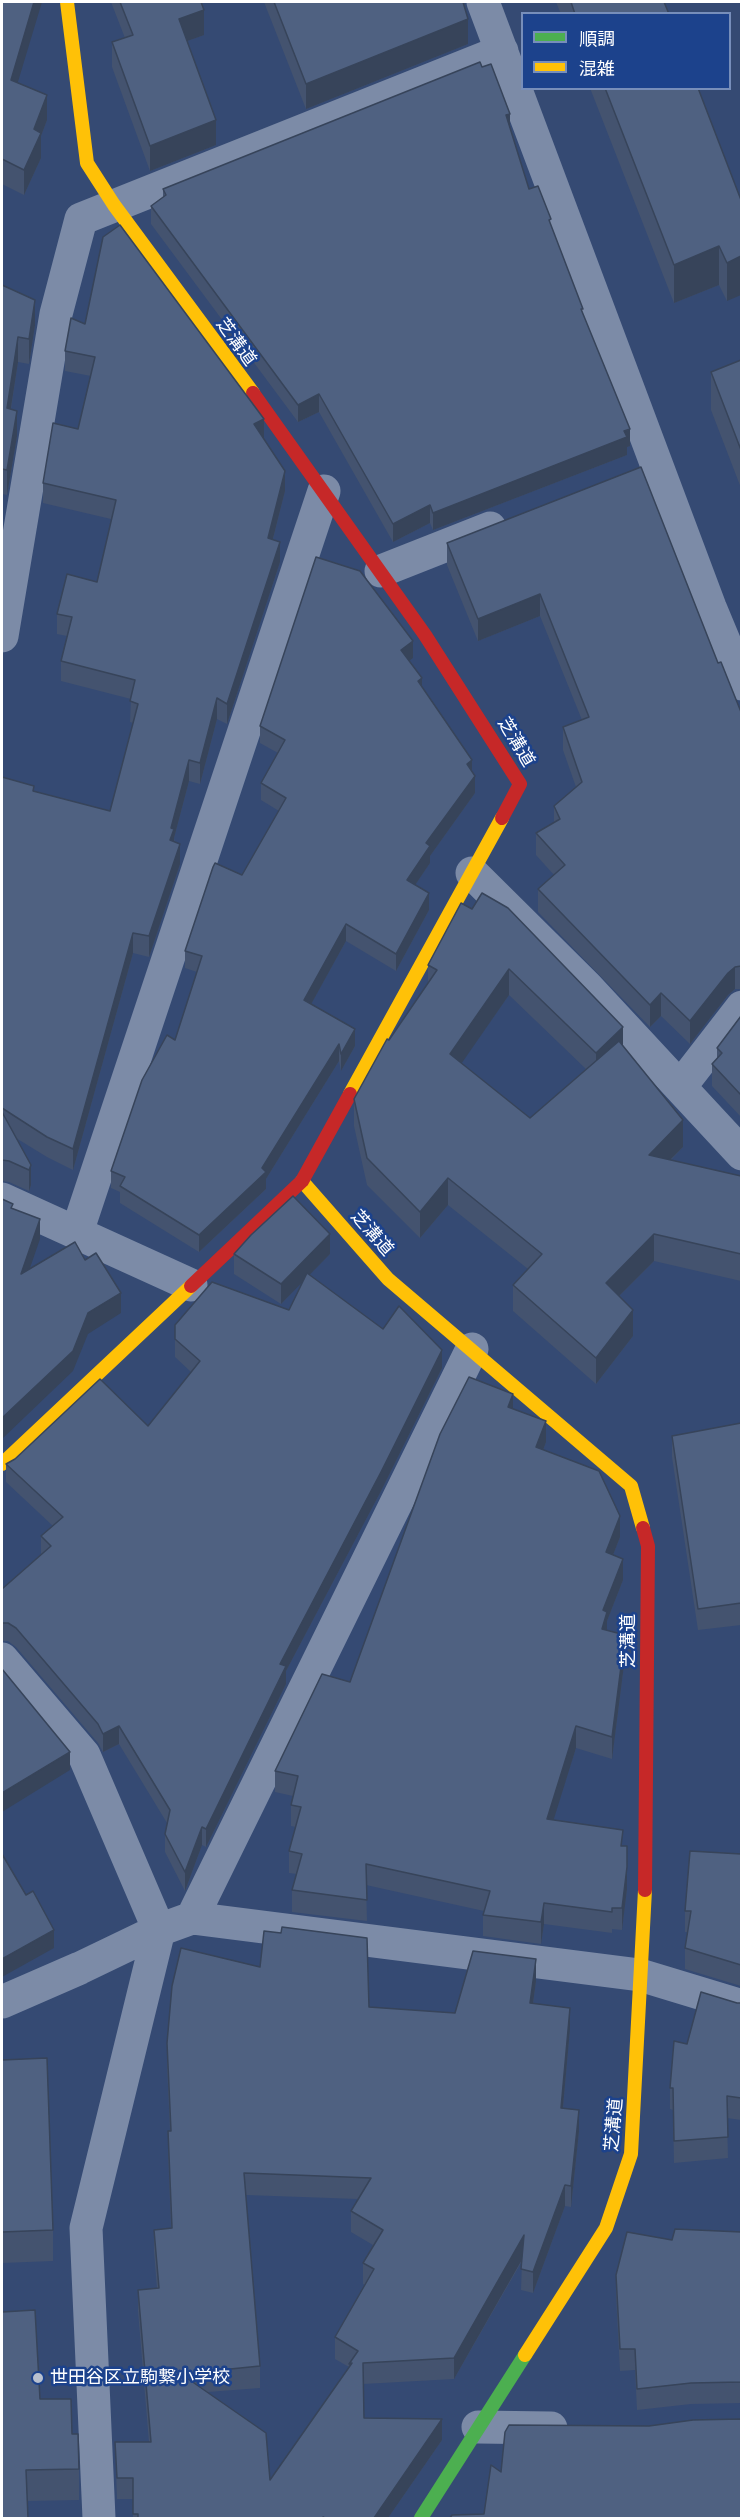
<!DOCTYPE html>
<html>
<head>
<meta charset="utf-8">
<style>
  body { margin:0 }
  #map { position:relative; width:743px; height:2520px; overflow:hidden; background:#354a73; font-family:"Alegreya Sans","Noto Sans JP",sans-serif }
  canvas { display:block }
  .frame { position:absolute; inset:0; border:3px solid #fff; pointer-events:none }
  .legend { position:absolute; left:521px; top:12px; width:210px; height:78px; box-sizing:border-box; background:#1c428c; border:2px solid #778eba; margin:0; padding:8px 10px; list-style:none; font-size:18px; color:#fff }
  .legend li { display:flex; align-items:center; gap:12px; height:30px }
  .legend b { width:30px; border:2px solid #778eba }
</style>
</head>
<body>
<div id="map">
<canvas width="743" height="2520"></canvas>
<div class="frame"></div>
<ul class="legend">
<li><b style="height:8px;background:#4caf50"></b>順調</li>
<li><b style="height:8px;background:#ffc107"></b>混雑</li>
</ul>
</div>
<script>
const g = document.querySelector('canvas').getContext('2d');
g.lineJoin = 'round';
function trace(path, color, width, dash) { g.strokeStyle = color; g.lineWidth = width; g.lineCap = dash ? 'butt' : 'round'; g.setLineDash(dash || []); g.stroke(path); }
function fillPath(path, color) { g.fillStyle = color; g.fill(path, 'evenodd'); }
function drawText(font, color, halo, rows, align = 'center') {
  g.font = font + ' "Alegreya Sans","Noto Sans JP",sans-serif'; g.lineWidth = 5; g.setLineDash([]); g.textBaseline = 'middle'; g.strokeStyle = halo; g.fillStyle = color; for (const [text, x, y, turn = 0] of rows) {
    g.save(); g.translate(x, y); g.rotate((+turn || 0) * Math.PI / 180); g.textAlign = isNaN(turn) ? turn : align; if (halo) g.strokeText(text, 0, 0); g.fillText(text, 0, 0); g.restore();
  }
}
const street = new Path2D(`
  M483 2 710 607 742 684
  M381 571 490 528
  M2 636 56 314 81 219 502 51
  M472 873 587 987 742 1154
  M680 1087 742 1007
  M2 1199 191 1285
  M77 1232 324 491
  M2 1659 84 1755 159 1930 86 2228 99 2518
  M192 1918 472 1349
  M2 2002 80 1968 159 1930 192 1918 640 1975 742 2006
  M478 2427 551 2428`);
const fast = new Path2D(`
  M421 2518 525 2355`);
const slow = new Path2D(`
  M67 2 87 163 114 205 253 393
  M350 1094 502 818
  M302 1181 388 1279 631 1486 643 1528
  M2 1464 191 1286
  M525 2355 606 2228 631 2154 645 1890`);
const jam = new Path2D(`
  M253 393 425 635 520 784 502 818
  M191 1286 302 1181 350 1094
  M643 1528 648 1546 645 1890`);
const wall = new Path2D(`
  M2 2 18 83 47 120 41 136V158L24 195 2 184Z
  M111 2H201L204 35 187 41 216 145 150 171 112 67V42L125 38Z
  M264 2H463L468 44 306 109Z
  M556 2H664L669 14H561Z
  M482 67 510 130 529 189 551 227 583 314 630 446 627 447V455L433 530 430 523 393 542 319 412 298 422 151 224V206L163 197V189Z
  M590 88H698L741 200 727 301 719 285 674 303Z
  M2 285 35 325 29 364 18 362 11 409 17 436 7 495 2 494Z
  M71 318 264 438 285 491 273 539 280 562 227 724 217 719 200 784 189 781 174 838 180 864 149 957 133 953 73 1170 47 1157 16 1138 31 1165V1185L29 1191 9 1182 2 1181V777L34 792 110 811 133 723 130 722 131 699 61 681V661L67 636 57 634V614L97 582 111 519 43 503V483L78 429 91 376 65 371V351Z
  M741 360V488L711 410V372Z
  M447 543 718 663 741 712V989H735L728 995 690 1044 661 1016 650 1027 538 912V889L554 875 536 855V833L554 822V806L576 787 563 750V727L582 720 540 616 478 641 447 565Z
  M413 658 409 661 422 687 472 772 475 793 430 856V863L415 885 429 910 396 971 346 941 311 1004 355 1046 341 1071 339 1061 266 1179V1189L199 1252 120 1203V1192L111 1188V1171L175 1040 197 972 185 968V951L242 875 279 811 261 800V783L278 753 260 743V726Z
  M461 903 623 1046 683 1147 671 1160 741 1176V1281L654 1261 619 1296 633 1336 596 1384 513 1311V1285L528 1269 448 1205 420 1238 367 1185 354 1126V1099L389 1040 428 983V965ZM509 995 586 1069 530 1118 461 1063Z
  M741 1016V1117L712 1086V1064L717 1059V1048Z
  M234 1254H330L309 1275 383 1329 442 1368 381 1491 286 1671V1684L206 1847 202 1845 185 1891 165 1852V1834L167 1823 119 1744 103 1752 98 1743 16 1647 8 1641H2V1589L41 1554V1536L53 1526 6 1482V1464L148 1426 191 1372 175 1357V1325L289 1310 303 1281 281 1304 234 1274Z
  M513 1409 546 1442 543 1450 620 1537 613 1555 623 1580 607 1621V1631L625 1657 612 1759 576 1748 553 1820 623 1846 627 1889 622 1930 612 1929V1933L544 1924 541 1944 483 1936V1915L484 1911 366 1885 367 1921 292 1912V1890L297 1874 289 1873V1851L296 1827 291 1826V1805L293 1796 275 1792V1771L350 1682Z
  M741 1423V1625L698 1630 672 1457V1436Z
  M741 1854V1986L685 1969V1948L688 1932H685V1911Z
  M536 1981 533 2004 570 2029 563 2108 579 2131 571 2207 565 2206 533 2293 521 2290 522 2261 454 2379 363 2384 364 2418 442 2440 388 2518H133V2499H117L115 2442H149L138 2311V2290L157 2288 154 2251V2230L171 2228 168 2152V2131H170L167 2065V2043L369 2007 455 2013ZM246 2195 358 2199 351 2211V2232L373 2245 363 2263V2284L365 2285 335 2337V2359L349 2367 270 2480 208 2392 260 2388V2366Z
  M737 2003H741V2120L727 2118 728 2158 674 2163 673 2110 670 2109V2088L687 2044Z
  M2 2060 53 2230V2261L2 2263Z
  M741 2232V2403L691 2404 637 2410 635 2370 620 2371 616 2296V2275L672 2240Z
  M40 2399 72 2434 79 2469V2500L27 2501 2 2518Z`);
const shadedWall = new Path2D(`
  M34 2H42L11 105V80Z
  M204 10V35L179 44V19Z
  M468 19V44L306 109V84Z
  M47 95V120L41 136V158L24 195V170L34 129Z
  M510 114V131L506 115Z
  M216 120V145L150 171V146Z
  M719 246V285L674 303V265Z
  M741 256V295L727 301V263Z
  M35 300V325L29 364V339Z
  M18 337V362L7 433V408Z
  M319 394V412L298 422V405Z
  M17 411V436L7 495V470Z
  M264 419V439L254 424Z
  M630 429V446L627 447V455L433 530V513Z
  M285 471V491L268 558V538Z
  M430 505V523L393 542V524Z
  M280 542V562L227 724V704Z
  M540 594V616L478 641V619Z
  M413 641V658L401 667V650Z
  M422 678V695L418 681Z
  M217 698V719L200 784V763Z
  M189 760V781L174 838V850L170 860 171 828Z
  M472 760V777L467 764Z
  M475 776V793L430 856V863L407 897V880L426 843Z
  M180 844V864L149 957V936Z
  M429 893V910L396 971V954Z
  M346 924V941L304 1017V1000Z
  M133 933V953L73 1170V1149Z
  M735 967V989L728 995 690 1044V1021L728 973Z
  M509 969V995L450 1080V1054Z
  M661 993V1016L650 1027V1005Z
  M623 1027V1053L596 1079V1053Z
  M355 1029V1046L341 1071V1054Z
  M339 1044V1061L266 1179V1189L199 1252V1235L262 1168Z
  M683 1120V1147L649 1181V1155Z
  M31 1165V1185L29 1191V1170Z
  M448 1178V1205L420 1238V1212Z
  M40 1219V1239L21 1294V1274Z
  M330 1234V1254L281 1304V1284Z
  M654 1234V1261L606 1309V1283Z
  M121 1293V1313L88 1334 73 1371 2 1439V1418L88 1313Z
  M633 1310V1336L596 1384V1358Z
  M442 1350V1368L381 1491 286 1671V1684L206 1847V1829L280 1664Z
  M513 1394V1415L508 1407Z
  M546 1421V1442L536 1469V1447Z
  M620 1516V1537L606 1573V1552Z
  M623 1559V1580L607 1621V1633L602 1651 603 1610Z
  M625 1635V1657L612 1759V1737Z
  M119 1726V1744L103 1752V1734Z
  M576 1726V1748L547 1841V1819Z
  M70 1752V1770L2 1812V1793Z
  M202 1827V1845L185 1891V1872Z
  M627 1846V1889L622 1930V1908Z
  M544 1903V1924L541 1944V1922Z
  M54 1930V1948L2 1977V1959Z
  M536 1959V1981L530 2025V2003Z
  M570 2008V2029L561 2129V2108Z
  M579 2110V2131L571 2207V2186Z
  M565 2185V2206L533 2293V2272Z
  M524 2235V2256L454 2379V2358Z
  M442 2419V2440L388 2518H374Z`);
const building = new Path2D(`
  M2 2H34L11 80 47 95 34 129 41 133 24 170 2 159Z
  M120 2H201L204 10 179 19 216 120 150 146 112 42 133 35Z
  M274 2H463L468 19 306 84Z
  M571 2H664L669 14H575Z
  M480 62 482 67 491 64 510 114 506 115 529 189 538 186 551 219 549 220 583 309H581L630 429 624 431 627 437 433 513 430 505 393 524 319 394 298 405 151 206 166 195 163 189Z
  M605 88H698L741 200V256L727 263 719 246 674 265Z
  M120 225 264 419 254 424 285 471 268 538 280 542 227 704 217 698 200 763 189 760 171 828 174 829 170 840 180 844 149 936 133 933 73 1149 47 1137 2 1108V777L34 786 33 791 110 811 138 704 130 701 135 680 61 661 72 617 57 614 67 574 97 582 116 500 43 483 53 423 78 429 95 357 65 351 71 318 85 324 103 237Z
  M2 285 35 300 29 339 18 337 7 408 17 411 7 470 2 469Z
  M741 360V450L711 372Z
  M641 467 718 663 721 662 741 712V966L735 967 728 973 690 1021 661 993 650 1005 538 889 565 865 536 833 560 819 554 806 582 782 563 727 589 717 540 594 478 619 447 543Z
  M316 557 360 571 413 641 401 650 422 678 418 681 472 760 467 764 475 776 426 843 430 846 407 880 429 893 396 954 346 924 304 1000 355 1029 341 1054 339 1044 262 1168 266 1172 199 1235 120 1186 125 1177 111 1171 142 1080 167 1035 175 1040 202 956 185 951 213 867 215 863 242 875 286 798 261 783 285 740 260 726Z
  M482 893 508 908 623 1027 596 1053 509 969 450 1054 530 1118 619 1041 683 1120 649 1155 741 1176V1254L654 1234 606 1283 633 1310 596 1358 513 1285 542 1254 448 1178 420 1212 367 1158 354 1099 387 1039 389 1040 437 970 428 965 461 903 472 909Z
  M741 1016V1095L712 1064 722 1053 717 1048Z
  M2 1112 31 1165 29 1170 9 1161 2 1160Z
  M293 1196 330 1234 281 1284 234 1254 251 1235Z
  M2 1199 13 1204 11 1208 40 1219 21 1274 75 1242 85 1260 96 1253 121 1293 88 1313 73 1351 2 1418Z
  M307 1273 383 1329 399 1306 442 1350 381 1472 280 1664 286 1666 206 1829 202 1827 185 1872 165 1834 170 1810 119 1726 103 1734 98 1724 16 1628 8 1623H2V1589L51 1546 41 1536 63 1517 6 1464 15 1459 100 1379 148 1426 200 1361 175 1339V1325L212 1282 289 1310Z
  M469 1377 513 1394 508 1407 546 1421 536 1447 599 1471 620 1516 606 1552 623 1559 603 1610 607 1612 602 1629 625 1635 612 1737 576 1726 547 1819 623 1830 621 1846H627V1867L622 1908H612V1912L544 1903 541 1922 483 1915 490 1891 366 1864 367 1900 292 1890 302 1854 289 1851 301 1807 291 1805 298 1776 275 1771 322 1674 350 1682 440 1434Z
  M741 1423V1603L698 1609 672 1436Z
  M2 1669 70 1752 2 1793Z
  M690 1851 741 1854V1965L685 1948 691 1911H685Z
  M2 1854 26 1895 33 1891 54 1930 2 1959Z
  M282 1927 367 1938 369 2007 455 2013 473 1951 536 1959 530 2003 570 2008 561 2108 579 2110 571 2186 565 2185 533 2272 521 2269 524 2235 454 2358 363 2363 364 2418 442 2419 374 2518H325L323 2517V2518H138V2514H133V2478H117L115 2442H151L138 2290 159 2288 154 2230 172 2228 168 2131H171L167 2043 172 1986 181 1948 260 1967 264 1931 281 1933ZM244 2173 371 2178 351 2211 383 2230 363 2263 374 2269 335 2337 358 2351 349 2364 352 2363 270 2480 266 2433 181 2374 260 2366Z
  M701 1992 737 2003H741V2098L727 2096 728 2137 674 2141 673 2088H670L674 2041 687 2044Z
  M47 2058 53 2230 2 2232V2060Z
  M675 2229 741 2232V2382L691 2383 637 2389 635 2349H620L616 2275 627 2232 672 2240Z
  M35 2310 40 2399H71L72 2434H78L79 2469 26 2470 28 2518H2V2312Z
  M741 2419V2518H450L452 2515 484 2514 491 2465 501 2472 505 2432 509 2425 649 2426 693 2420Z`);
const markers = [
  [38,2378,6,"#b8c0ce"]
];
const streetNames = [
  ["芝溝道",236,342,54],
  ["芝溝道",516,742,59],
  ["芝溝道",372,1233,49],
  ["芝溝道",629,1641,-90],
  ["芝溝道",614,2125,-85]
];
const poiNames = [
  ["世田谷区立駒繋小学校",50,2378]
];
trace(street, '#7c8ba7', 33);
trace(fast, '#4caf50', 14);
trace(slow, '#ffc107', 14);
trace(jam, '#c62828', 14);
fillPath(wall, '#44536f');
fillPath(shadedWall, '#37445a');
fillPath(building, '#4f6181');
trace(building, '#37445a', 1.5);
for (const [x, y, r, color] of markers) { const dot = new Path2D(); dot.arc(x, y, r, 0, 2 * Math.PI); g.fillStyle = color; g.fill(dot); trace(dot, '#1c428c', 2); }
drawText('18px', '#fff', '#1c428c', streetNames);
drawText('18px', '#fff', '#1c428c', poiNames, 'left');
</script>
</body>
</html>
